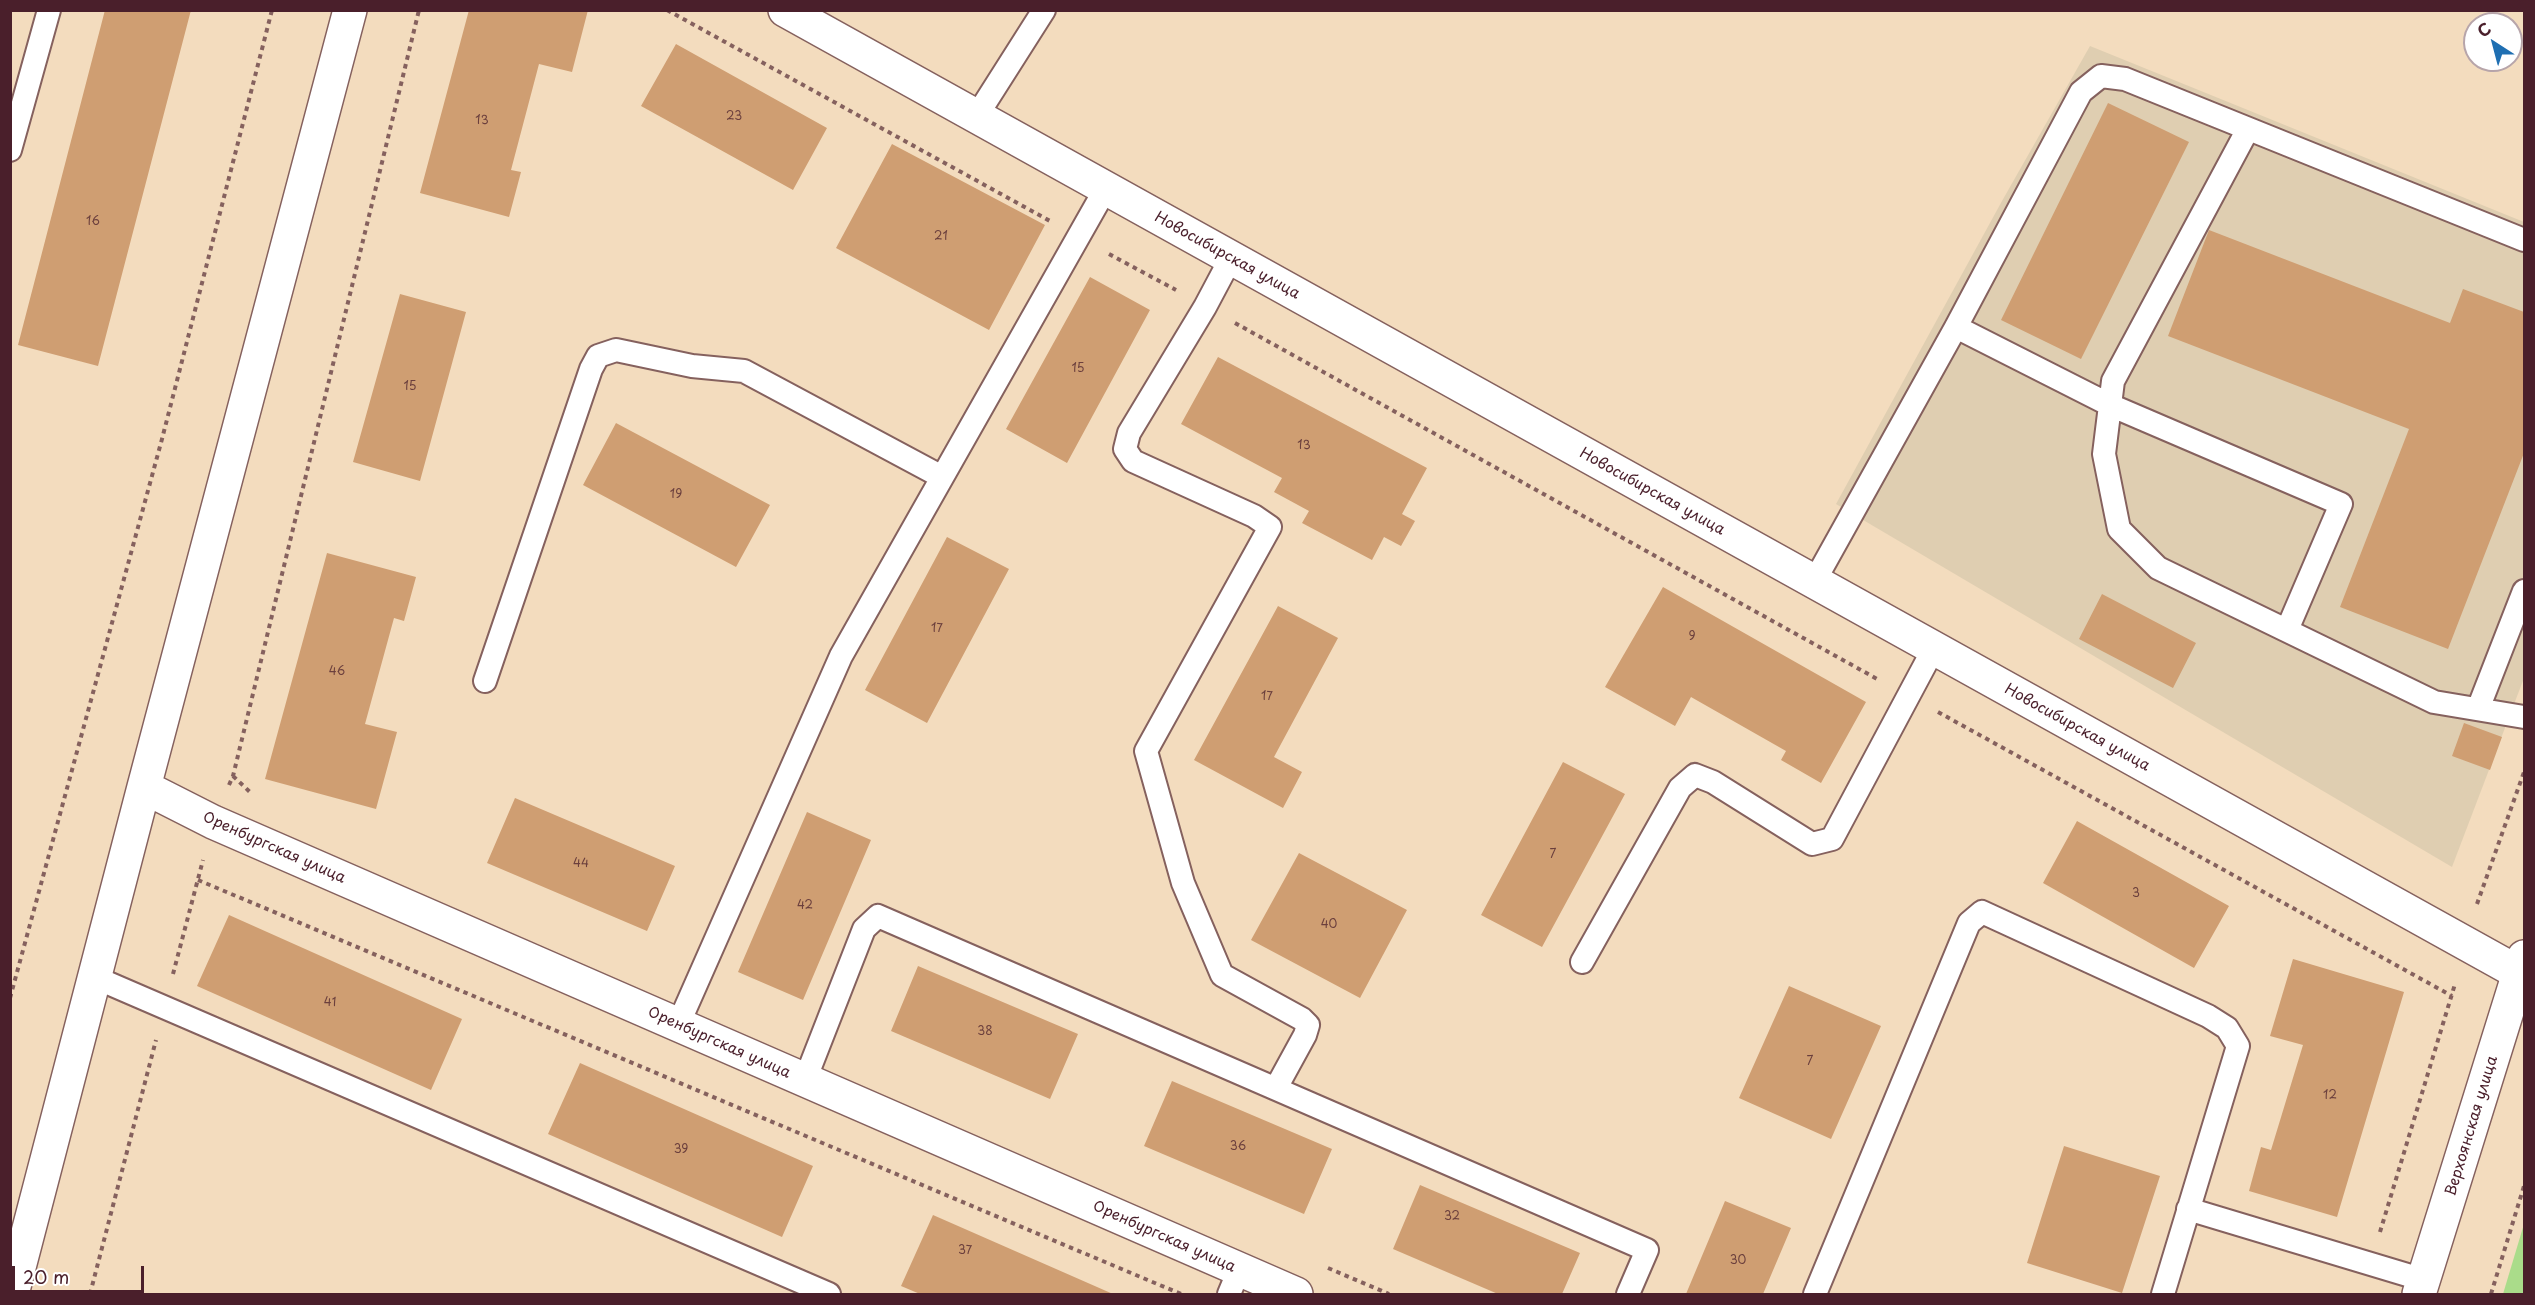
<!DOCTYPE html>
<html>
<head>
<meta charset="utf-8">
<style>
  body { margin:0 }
  #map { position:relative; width:2535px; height:1305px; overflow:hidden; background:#f3dcbe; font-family:"Playpen Sans",sans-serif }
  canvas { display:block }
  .frame { position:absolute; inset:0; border:12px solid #4a1f2b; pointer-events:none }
  .north { position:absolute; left:2463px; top:12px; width:60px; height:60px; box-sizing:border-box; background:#fff; border:2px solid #b7a5aa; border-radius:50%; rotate:324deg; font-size:16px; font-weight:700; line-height:24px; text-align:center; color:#4a1f2b }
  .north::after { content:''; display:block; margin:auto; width:21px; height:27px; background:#1f6fb2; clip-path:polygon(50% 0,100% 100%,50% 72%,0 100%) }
  .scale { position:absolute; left:12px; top:1266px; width:132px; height:27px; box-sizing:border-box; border:3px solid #4a1f2b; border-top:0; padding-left:8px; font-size:18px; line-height:21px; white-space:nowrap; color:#4a1f2b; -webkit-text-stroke:4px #fff; paint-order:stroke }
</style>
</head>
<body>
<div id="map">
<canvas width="2535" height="1305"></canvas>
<div class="frame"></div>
<div class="north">С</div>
<div class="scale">20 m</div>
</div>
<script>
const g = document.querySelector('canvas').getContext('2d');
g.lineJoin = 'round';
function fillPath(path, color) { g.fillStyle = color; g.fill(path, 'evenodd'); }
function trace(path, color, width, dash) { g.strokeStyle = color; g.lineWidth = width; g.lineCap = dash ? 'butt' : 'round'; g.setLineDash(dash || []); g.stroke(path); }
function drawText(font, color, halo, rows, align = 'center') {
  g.font = font + ' "Playpen Sans",sans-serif'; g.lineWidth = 4.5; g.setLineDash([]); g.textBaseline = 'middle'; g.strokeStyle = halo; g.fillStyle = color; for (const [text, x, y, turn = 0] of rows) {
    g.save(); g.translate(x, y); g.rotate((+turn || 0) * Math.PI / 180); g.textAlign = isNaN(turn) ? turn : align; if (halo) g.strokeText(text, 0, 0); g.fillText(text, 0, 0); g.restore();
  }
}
const built = new Path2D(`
  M2090 46 2524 222V678L2452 867 1836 504 2002 201Z`);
const green = new Path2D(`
  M2524 1224V1294H2503Z`);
const building = new Path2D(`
  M105 10H191L98 366 18 345Z
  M469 10H588L572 72 539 64 511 170 521 172 509 217 420 193Z
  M676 44 827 128 793 190 641 106Z
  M2108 103 2189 142 2081 359 2001 320Z
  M892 144 1045 225 989 330 836 248Z
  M2209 230 2450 323 2463 289 2524 312V453L2448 649 2340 607 2409 429 2168 336Z
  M1090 277 1150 310 1067 463 1006 429Z
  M400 294 466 312 420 481 353 462Z
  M1218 357 1427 468 1402 514 1415 521 1401 546 1384 537 1372 560 1302 523 1309 511 1274 492 1282 478 1181 424Z
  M616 423 770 505 736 567 583 485Z
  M947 537 1009 569 927 723 865 690Z
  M327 553 416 577 404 621 394 618 365 724 397 732 376 809 265 779Z
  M1663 587 1866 702 1821 783 1781 760 1786 751 1691 697 1675 726 1605 687Z
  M2102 594 2196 643 2173 688 2079 639Z
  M1278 606 1338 638 1274 757 1302 772 1283 808 1194 760Z
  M2464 723 2502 737 2490 770 2452 756Z
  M1563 762 1625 794 1542 947 1481 915Z
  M515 798 675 866 647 931 487 863Z
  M807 812 871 840 803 1000 738 972Z
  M2077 821 2229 906 2194 968 2043 883Z
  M1299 853 1407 910 1360 998 1251 940Z
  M229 915 462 1019 431 1090 197 986Z
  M2293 959 2404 992 2337 1217 2249 1191 2261 1147 2271 1150 2303 1045 2270 1036Z
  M918 966 1078 1034 1050 1099 891 1031Z
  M1789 986 1881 1026 1831 1139 1739 1098Z
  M580 1063 813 1166 782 1237 548 1134Z
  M1172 1081 1332 1149 1304 1214 1144 1146Z
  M2064 1146 2160 1176 2122 1293 2027 1263Z
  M1420 1185 1580 1253 1562 1294H1498L1393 1249Z
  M1725 1201 1791 1228 1763 1294H1686Z
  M933 1215 1113 1294H920L901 1286Z`);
const path = new Path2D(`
  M667 10 1050 221
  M1109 254 1176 290
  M1235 323 1879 680
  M1938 712 2452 996
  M233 776 250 792
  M229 785 233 776 419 10
  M198 880 1181 1294
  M2477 904 2524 772
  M173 974 203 860
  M10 998 162 439 272 10
  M2380 1232 2455 984
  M1328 1268 1389 1294
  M90 1294 156 1040
  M2491 1294 2524 1186`);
const lane = new Path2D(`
  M976 117 1044 10
  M2248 129 2113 381 2104 454 2119 529 2158 568 2434 702 2524 717
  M10 150 49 10
  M1231 258 1205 307 1129 433 1125 449 1133 461 1254 516 1270 527 1146 751 1183 883 1222 975 1302 1019 1308 1025 1305 1035 1276 1088
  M1956 327 2110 405 2341 504 2287 630
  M1814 582 1956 327 2081 92 2101 76 2125 79 2524 240
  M485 681 591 369 598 356 616 350 692 366 744 371 942 477
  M2478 709 2524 591
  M1582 962 1680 788 1695 775 1713 782 1812 844 1832 839 1934 648
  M94 977 829 1294
  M678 1025 841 656 1106 188
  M805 1080 864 929 878 916 1647 1250 1628 1294
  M2188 1209 2424 1280
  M1229 1294 1239 1270
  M1815 1294 1969 923 1982 912 2208 1016 2227 1028 2238 1046 2163 1294`);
const street = new Path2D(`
  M785 10 2519 973
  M144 787 213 822 1296 1294
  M12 1294 144 787 350 10
  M2419 1294 2524 957`);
const numberNames = [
  ["23",734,117],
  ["13",482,121],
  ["16",93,222],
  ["21",941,237],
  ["15",1078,369],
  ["15",410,387],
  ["13",1304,446],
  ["19",676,495],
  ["17",937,629],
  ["9",1692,637],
  ["46",337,672],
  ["17",1267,697],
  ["7",1553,855],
  ["44",581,864],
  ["3",2136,894],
  ["42",805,906],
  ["40",1329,925],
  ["41",330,1003],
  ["38",985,1032],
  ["7",1810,1062],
  ["12",2330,1096],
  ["36",1238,1147],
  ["39",681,1150],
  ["32",1452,1217],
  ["37",965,1251],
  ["30",1738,1261]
];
const streetNames = [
  ["Новосибирская улица",1227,256,29],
  ["Новосибирская улица",1652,492,29],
  ["Новосибирская улица",2077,728,29],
  ["Оренбургская улица",274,848,24],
  ["Оренбургская улица",719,1043,24],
  ["Верхоянская улица",2472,1126,-73],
  ["Оренбургская улица",1164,1237,24]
];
fillPath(built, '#dfceb1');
fillPath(green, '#aadc8a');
fillPath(building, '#cf9e72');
trace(lane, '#85615e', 26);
trace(street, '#85615e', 36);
trace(path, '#85615e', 4, [4.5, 4.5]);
trace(lane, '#fff', 22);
trace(street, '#fff', 33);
drawText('12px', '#6b3f3d', null, numberNames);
drawText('15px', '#4a1f2b', '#fff', streetNames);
</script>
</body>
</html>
